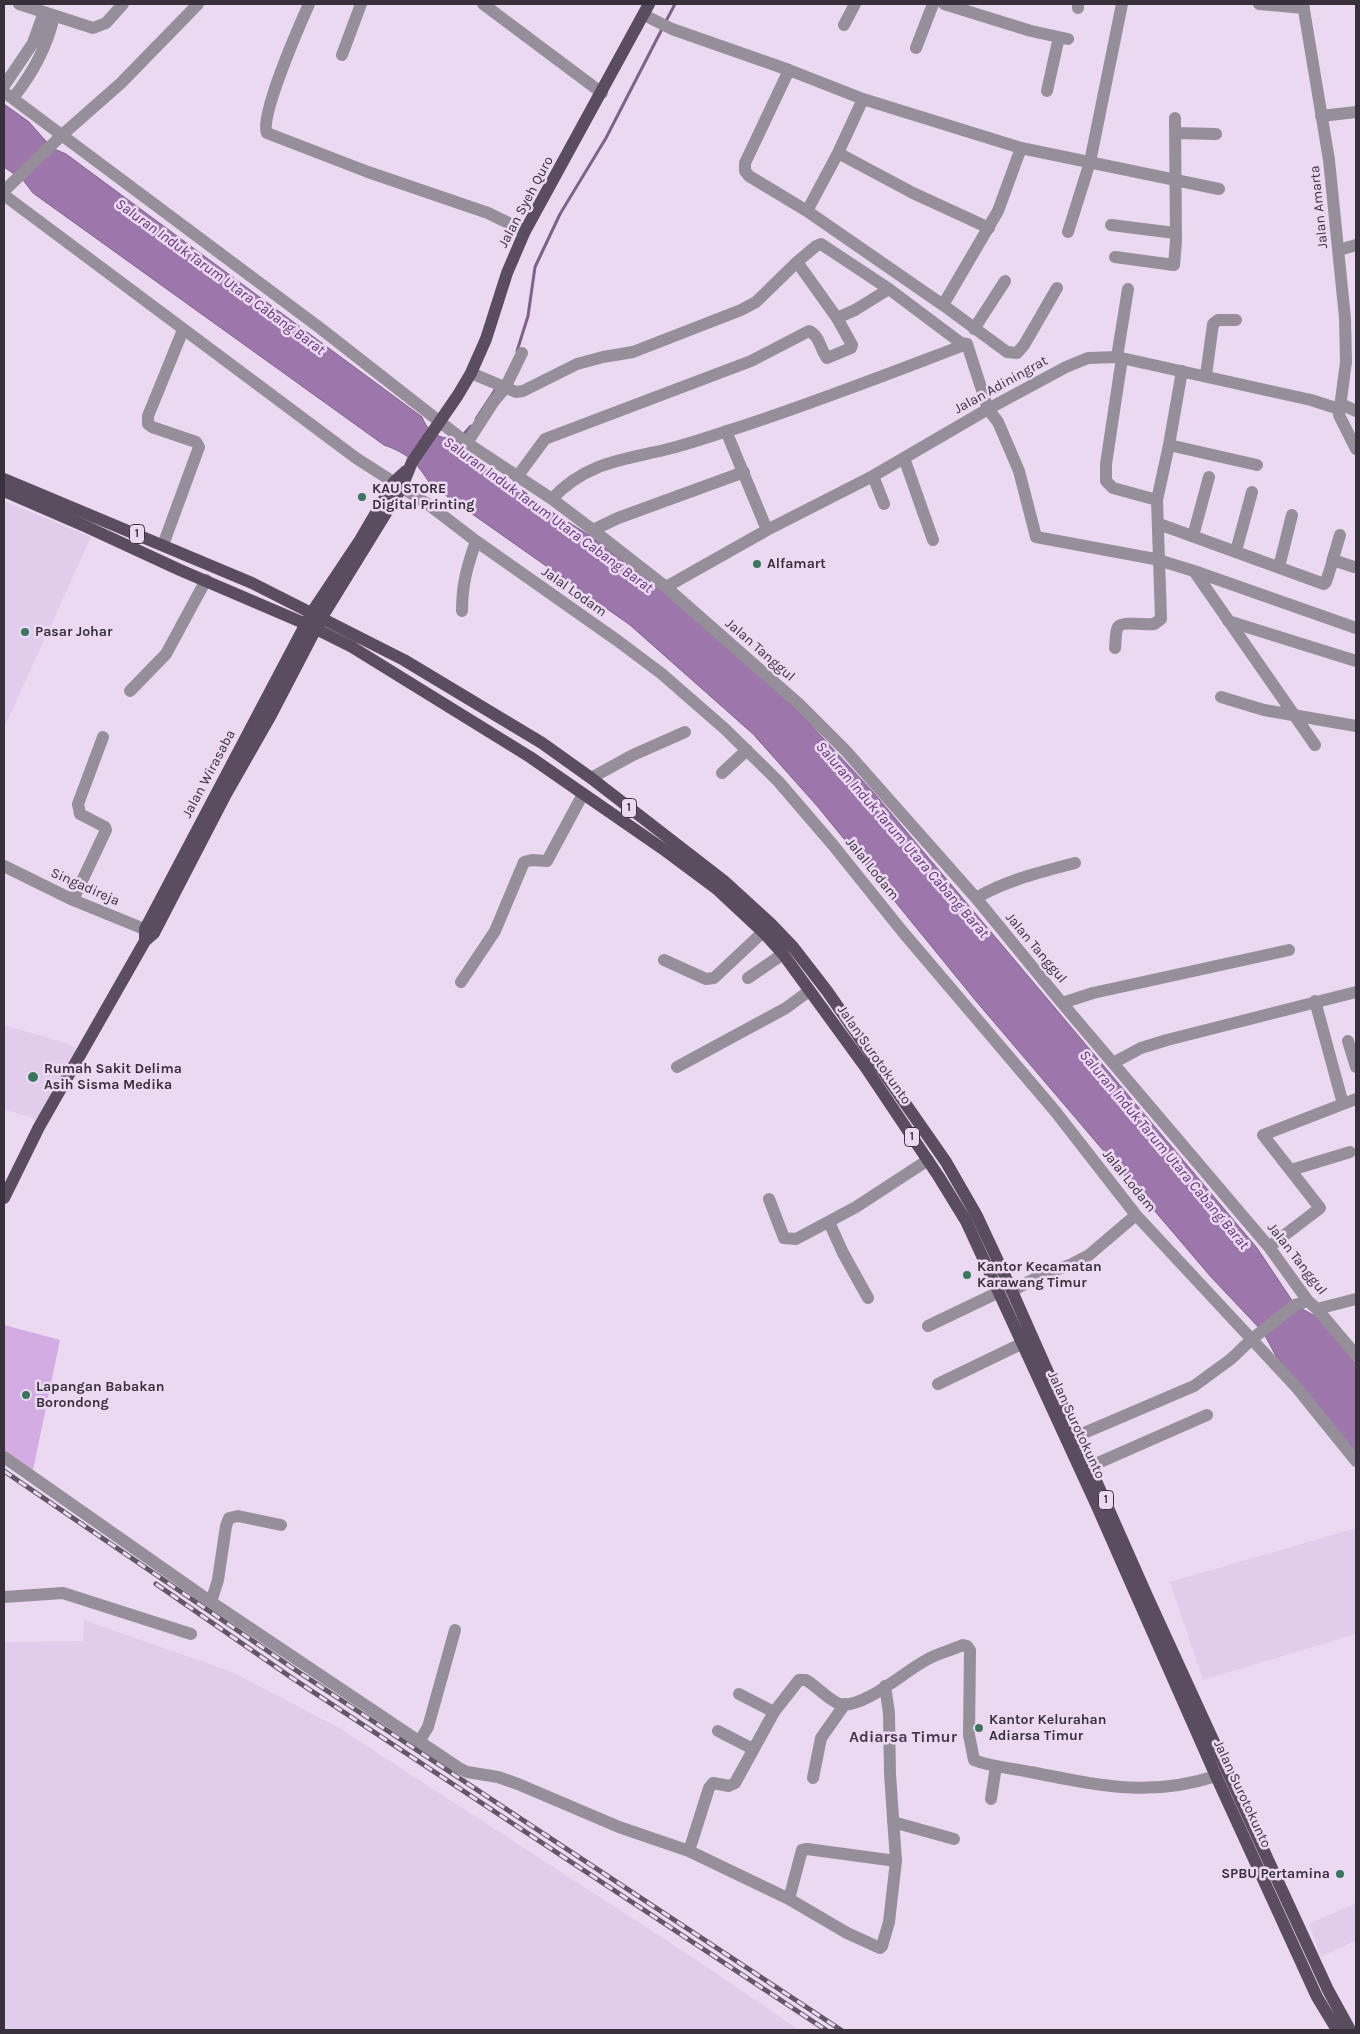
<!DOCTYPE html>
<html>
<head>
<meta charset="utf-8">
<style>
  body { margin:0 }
  #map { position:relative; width:1360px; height:2034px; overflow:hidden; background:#ebd9f2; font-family:Karla,sans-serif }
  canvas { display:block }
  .frame { position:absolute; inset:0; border:5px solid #38313b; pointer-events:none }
</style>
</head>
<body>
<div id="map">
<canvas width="1360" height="2034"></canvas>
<div class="frame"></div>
</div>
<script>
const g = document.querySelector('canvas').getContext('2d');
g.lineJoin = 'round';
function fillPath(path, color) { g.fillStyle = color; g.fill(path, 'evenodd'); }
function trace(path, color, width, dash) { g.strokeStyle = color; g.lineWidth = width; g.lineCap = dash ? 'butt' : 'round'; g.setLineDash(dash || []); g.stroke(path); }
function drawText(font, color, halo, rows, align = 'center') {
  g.font = font + ' Karla,sans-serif'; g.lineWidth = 5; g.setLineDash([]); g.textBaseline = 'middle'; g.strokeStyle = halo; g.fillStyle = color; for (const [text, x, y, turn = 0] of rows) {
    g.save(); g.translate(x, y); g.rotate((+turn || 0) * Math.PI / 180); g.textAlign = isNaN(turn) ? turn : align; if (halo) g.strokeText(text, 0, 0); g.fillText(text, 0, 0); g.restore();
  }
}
const built = new Path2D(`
  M4 501 91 537 4 728Z
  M4 1025 62 1042 79 1049 39 1120 4 1109Z
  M1356 1528V1634L1203 1680 1170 1582Z
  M84 1620 232 1672 336 1726 692 1957 799 2030H4V1642L83 1641Z
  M1356 1903V1940L1321 1957 1309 1924Z`);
const green = new Path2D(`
  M4 1325 60 1340 33 1470 4 1450Z`);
const water = new Path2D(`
  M4 104 29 122 52 148 66 154 422 417C426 428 435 437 447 438L499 479 589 535 664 591 797 710 874 793 1257 1248 1295 1305 1317 1317 1356 1364V1452L1276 1356 1263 1332 1211 1277 976 1001 818 807 753 734 630 625 431 485C416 462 409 454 384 445L33 193 23 180 4 167Z`);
const stream = new Path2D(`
  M665 23 675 4
  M517 351 528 316 535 267 560 214 606 138 662 29
  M476 419 497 387
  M462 436 471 426`);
const minor = new Path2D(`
  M19 4 93 28 106 23 123 4
  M309 4C301 22 258 120 267 133L368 172 488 213 525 231
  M483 4 602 93
  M944 4 1031 31 1068 39
  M1259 4 1304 8
  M1303 4 1329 160 1345 318 1346 362 1339 415 1356 449
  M1078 8V4
  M644 15 672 29 789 70 863 99 1021 148 1219 189
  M844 25 855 4
  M916 48 933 4
  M342 55 361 4
  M789 70 745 163V171L749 176 807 211 943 305 1007 352 1017 353 1024 345 1057 288
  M4 86 33 43 44 12
  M1047 91 1059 37
  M4 92 320 328 467 443 552 499 593 530 666 587 799 704 846 751 976 898 1062 1003 1269 1247 1308 1301 1317 1309 1356 1355
  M13 98C33 73 47 48 54 16
  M1321 116 1356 112
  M1176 133 1216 134
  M838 153 913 193 989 228
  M4 191 62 135 121 83 198 4
  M4 195 356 458 429 505 476 541 618 641 662 674 725 729 778 781 833 845 902 931 1055 1111 1136 1215 1297 1388 1356 1461
  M807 211 838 153 863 99
  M1111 225 1175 233
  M1068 232 1090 162 1122 4
  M1339 250 1356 245
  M1115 257 1174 265 1176 241 1175 118
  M943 305 998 211 1021 148
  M837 318 855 310 889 289
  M974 329 1005 281
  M967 344 988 409 998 422 1019 471 1036 537 1155 559 1194 571 1315 745
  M1117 357 1128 289
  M1122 358 1106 464V481L1113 488 1157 500
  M471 373 516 392 523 391 577 364 603 357 633 352 741 310 756 302 797 262 816 246 821 244 889 289 961 343 967 344
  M1206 375 1213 324 1218 320H1236
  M1341 404 1356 411
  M726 431 767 530
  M467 443 494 401 505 388 522 353
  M1169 445 1257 465
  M904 458 933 540
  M873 476 884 504
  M517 477 545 439 751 361 809 331C820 336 820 349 827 358L851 348 852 345 837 318 797 262
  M552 499C584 464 620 460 664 450 690 444 717 434 743 426 819 401 893 372 967 344
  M1159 524 1324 584 1326 582 1333 560 1354 567
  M593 530 618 518 744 472
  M1193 536 1209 477
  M163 545 199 447 196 442 152 427 148 424V416L183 330
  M1236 551 1252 492
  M1332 562 1340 535
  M1279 567 1292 515
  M1194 571 1356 628
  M666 587 767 530 873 476 988 409 1066 367 1088 358 1117 357 1311 400 1339 409
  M462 611C462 584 467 567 476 541
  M1228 621 1356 661
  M1115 648C1116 642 1115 632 1118 627 1122 621 1146 625 1154 624L1161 619 1157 500 1169 445 1182 371
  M130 691 166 654 206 580
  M1221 697 1264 710 1356 726
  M722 773 747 750
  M591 778 633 755 685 732
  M4 866 73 900 154 933
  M976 898C1007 880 1041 872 1075 863
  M73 900 106 830 105 827 80 814 78 804 103 737
  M664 960 706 979 714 978 763 932
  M748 978 783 954
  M461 982 495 931 524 862 532 860 547 861 583 794
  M1062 1003 1093 993 1289 950
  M1348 1041 1356 1067
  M1113 1063 1141 1048 1167 1040 1356 992
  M677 1067 786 1008 809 991
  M1343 1104 1356 1099
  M1291 1170 1350 1152
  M769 1199 784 1238 796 1239 828 1222 856 1207 928 1160
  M829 1222 843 1253 868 1298
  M1269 1247 1320 1208 1263 1135 1343 1104 1315 1001
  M1012 1291 1045 1273 1070 1265 1089 1255 1136 1215
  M1317 1309 1356 1299
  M928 1326 999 1292
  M938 1384 1023 1343
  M1077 1436 1194 1386 1231 1359 1252 1339 1295 1305 1308 1301
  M4 1457 211 1602 459 1768 467 1772 498 1777 518 1784 619 1827 689 1851 789 1899 847 1933 880 1948 882 1946 889 1922 896 1861 890 1774 889 1713 885 1686
  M1091 1466 1207 1415
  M4 1597 63 1593 191 1634
  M211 1602 218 1580 226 1526 229 1518 238 1516 281 1525
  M739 1694 774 1712
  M718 1731 753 1749
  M419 1742 428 1727 455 1630
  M813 1778 821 1738 845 1704
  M991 1799 996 1766
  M893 1822 954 1839
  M689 1851 709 1788 713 1783 729 1786 735 1783 774 1712 799 1680H806C815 1685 831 1702 840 1704 864 1709 906 1670 928 1659 939 1653 952 1650 963 1645L967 1646 970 1650 969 1735 974 1760C991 1767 1012 1768 1030 1772 1098 1785 1148 1798 1216 1776
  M789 1899 802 1850 807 1849 896 1861`);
const major = new Path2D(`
  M4 479 252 583 404 660 542 743 591 778 724 881 771 924 793 947 827 991 946 1162 977 1216 1012 1291 1147 1596 1252 1825 1328 1990 1350 2030
  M4 491 87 527 180 570 306 624 352 647 530 757 663 849 718 890 763 932 783 954 866 1068 939 1177 966 1221 1096 1504 1216 1776 1317 1997 1337 2030
  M145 941V929L312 612 360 540 394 482 406 471
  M4 1198 39 1127 145 941 154 933 226 794 271 715 322 617 402 487 412 462 458 395 471 373 486 339 507 273 525 231 649 4`);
const rail = new Path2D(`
  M4 1471 297 1671 841 2030
  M156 1584 292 1678 826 2030`);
const markers = [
  [362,497,5,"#3a755e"],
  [757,564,5,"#3a755e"],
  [25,632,5,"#3a755e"],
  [33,1077,6,"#3a755e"],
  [967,1275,5,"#3a755e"],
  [26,1395,5,"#3a755e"],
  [979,1728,5,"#3a755e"],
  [1340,1874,5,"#3a755e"]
];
const shields = [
  [137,534,15],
  [629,808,15],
  [912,1137,15],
  [1106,1500,15]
];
const shieldNames = [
  ["1",137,534],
  ["1",629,808],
  ["1",912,1137],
  ["1",1106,1500]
];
const streetNames = [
  ["Jalan Syeh Quro",526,202,-62],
  ["Jalan Amarta",1319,207,-96],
  ["Jalan Adiningrat",1001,385,-29],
  ["Jalal Lodam",574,592,35],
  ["Jalan Tanggul",760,650,41],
  ["Jalan Wirasaba",209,774,-62],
  ["Jalal Lodam",872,869,51],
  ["Singadireja",85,887,24],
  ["Jalan Tanggul",1036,948,50],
  ["Jalan Surotokunto",874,1055,55],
  ["Jalal Lodam",1129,1181,51],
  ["Jalan Tanggul",1297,1259,52],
  ["Jalan Surotokunto",1076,1425,65],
  ["Jalan Surotokunto",1242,1794,65]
];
const poiNames = [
  ["KAU STORE",372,489],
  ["Digital Printing",372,505],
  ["Alfamart",767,564],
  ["Pasar Johar",35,632],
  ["Rumah Sakit Delima",44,1069],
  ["Asih Sisma Medika",44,1085],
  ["Kantor Kecamatan",977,1267],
  ["Karawang Timur",977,1283],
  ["Lapangan Babakan",36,1387],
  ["Borondong",36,1403],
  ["Kantor Kelurahan",989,1720],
  ["Adiarsa Timur",989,1736],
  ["SPBU Pertamina",1330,1874,"right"]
];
const waterNames = [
  ["Saluran Induk Tarum Utara Cabang Barat",220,277,36],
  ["Saluran Induk Tarum Utara Cabang Barat",548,515,36],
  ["Saluran Induk Tarum Utara Cabang Barat",902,840,49],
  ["Saluran Induk Tarum Utara Cabang Barat",1164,1150,50]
];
const quarterNames = [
  ["Adiarsa Timur",903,1737]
];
fillPath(built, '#e2ccec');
fillPath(green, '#d2ace2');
fillPath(water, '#9d77ac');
trace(water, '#7f628a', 1);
trace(stream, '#7f628a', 3);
trace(minor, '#968f99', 12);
trace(major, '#5a4d5f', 12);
trace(rail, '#615765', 5);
trace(rail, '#ebd9f2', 3, [9]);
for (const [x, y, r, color] of markers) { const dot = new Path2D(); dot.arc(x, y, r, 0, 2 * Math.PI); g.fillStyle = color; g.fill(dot); trace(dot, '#ebd9f2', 2); }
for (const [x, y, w] of shields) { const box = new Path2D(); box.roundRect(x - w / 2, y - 9.5, w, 19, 4); g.fillStyle = '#ebd9f2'; g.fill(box); trace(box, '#38313b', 1); }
drawText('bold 12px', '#38313b', null, shieldNames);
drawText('14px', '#38313b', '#ebd9f2', streetNames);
drawText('bold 14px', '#38313b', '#ebd9f2', poiNames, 'left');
drawText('italic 15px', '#653477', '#ebd9f2', waterNames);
drawText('bold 16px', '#46384c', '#ebd9f2', quarterNames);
</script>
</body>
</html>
